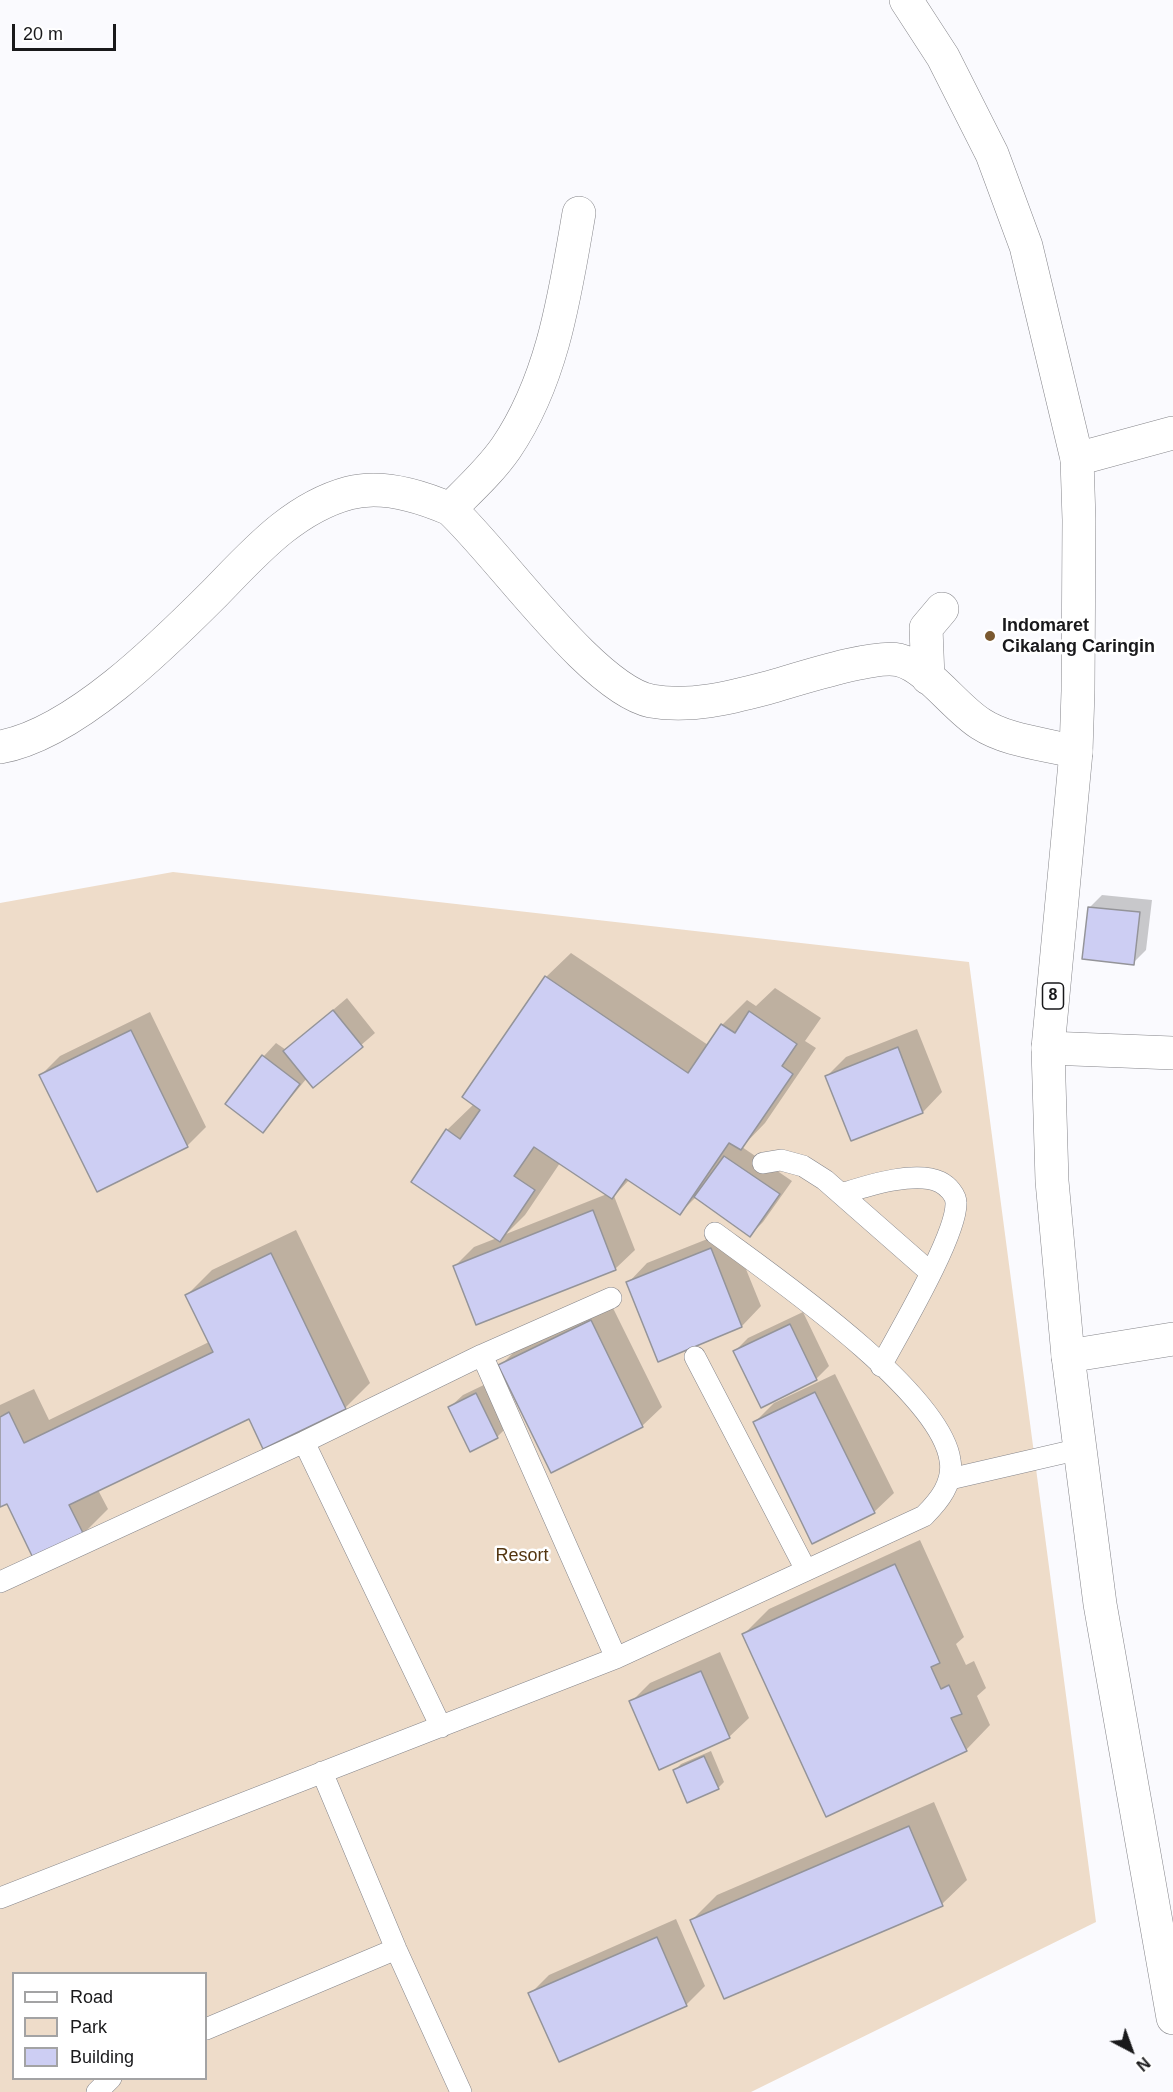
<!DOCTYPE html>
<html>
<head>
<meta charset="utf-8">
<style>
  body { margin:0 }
  #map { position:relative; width:1173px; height:2092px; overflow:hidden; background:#fafafe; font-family:Helvetica,sans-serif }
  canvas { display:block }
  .legend { position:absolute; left:12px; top:1972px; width:195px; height:108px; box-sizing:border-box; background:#fff; border:2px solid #a3a3a4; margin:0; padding:8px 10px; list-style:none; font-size:18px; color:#19191b }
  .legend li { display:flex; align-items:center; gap:12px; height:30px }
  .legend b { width:30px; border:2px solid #a3a3a4 }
  .north { position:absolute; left:1101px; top:2020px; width:60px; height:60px; -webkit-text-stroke:4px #fff; paint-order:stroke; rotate:139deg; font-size:16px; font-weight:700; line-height:24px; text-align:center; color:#19191b }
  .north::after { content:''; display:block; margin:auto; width:21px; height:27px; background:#19191b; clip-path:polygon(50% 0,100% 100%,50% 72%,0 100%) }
  .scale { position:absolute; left:12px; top:24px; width:104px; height:27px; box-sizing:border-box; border:3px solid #19191b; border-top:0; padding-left:8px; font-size:18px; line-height:21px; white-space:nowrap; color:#19191b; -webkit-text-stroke:4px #fff; paint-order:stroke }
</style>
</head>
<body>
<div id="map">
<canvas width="1173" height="2092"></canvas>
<ul class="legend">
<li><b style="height:8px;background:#fff"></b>Road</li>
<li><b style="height:16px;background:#eedcc9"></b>Park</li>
<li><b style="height:16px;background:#cdcef3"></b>Building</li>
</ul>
<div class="north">N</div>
<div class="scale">20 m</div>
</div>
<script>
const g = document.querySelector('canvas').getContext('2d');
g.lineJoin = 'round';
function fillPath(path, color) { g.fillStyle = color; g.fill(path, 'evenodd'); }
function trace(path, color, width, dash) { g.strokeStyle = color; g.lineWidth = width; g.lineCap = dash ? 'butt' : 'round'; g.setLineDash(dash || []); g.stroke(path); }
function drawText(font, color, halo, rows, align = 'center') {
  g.font = font + ' Helvetica,sans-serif'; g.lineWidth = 5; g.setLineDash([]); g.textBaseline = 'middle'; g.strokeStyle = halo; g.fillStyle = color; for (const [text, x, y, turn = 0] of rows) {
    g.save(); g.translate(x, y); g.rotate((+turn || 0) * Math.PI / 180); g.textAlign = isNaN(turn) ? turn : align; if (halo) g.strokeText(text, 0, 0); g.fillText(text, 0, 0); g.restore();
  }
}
const green = new Path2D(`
  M173 872 969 962 1096 1922 751 2092H0V903ZM14 1974H206V2078H14Z`);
const shadow = new Path2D(`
  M1102 895 1152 900 1146 950 1133 963 1089 908Z
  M571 953 708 1045 722 1025 747 1000 756 1006 775 988 821 1018 805 1041 816 1048 765 1123 742 1147 792 1181 763 1222 750 1235 696 1197 680 1213 630 1179 614 1196 635 1250 615 1269 455 1266 474 1247 497 1238 447 1130 474 1104 546 977ZM560 1163 607 1194 506 1234 525 1215Z
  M347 998 375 1033 314 1086 307 1078 263 1131 264 1056 276 1043 286 1050Z
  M150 1012 206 1127 187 1146 41 1075 60 1056Z
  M917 1029 942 1092 923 1112 852 1139 827 1076 846 1057Z
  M296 1230 370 1383 345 1408 249 1417 98 1490 108 1509 83 1534 7 1502 0 1505V1405L34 1389 49 1420 209 1342 187 1295 212 1270Z
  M730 1230 761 1306 742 1326 659 1360 628 1283 647 1263Z
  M610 1302 662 1407 642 1426 500 1366 519 1347Z
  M803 1312 829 1366 816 1379 735 1351 748 1338Z
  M835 1374 894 1493 874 1512 755 1422 774 1403Z
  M490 1382 510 1424 497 1437 450 1407 463 1395Z
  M920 1540 964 1637 956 1644 966 1665 974 1661 986 1688 977 1696 990 1725 966 1750 744 1634 769 1609Z
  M720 1652 749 1718 729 1737 631 1702 650 1683Z
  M711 1751 724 1782 718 1788 675 1770 681 1764Z
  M934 1802 967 1880 942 1904 692 1920 717 1895Z
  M676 1919 705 1986 686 2005 530 1994 549 1975Z`);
const building = new Path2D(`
  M1088 907 1140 912 1134 965 1082 959Z
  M545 976 688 1073 721 1024 735 1033 749 1011 797 1044 782 1066 793 1074 741 1150 729 1143 680 1215 626 1179 612 1199 534 1147 514 1176 535 1190 500 1242 411 1182 446 1129 460 1139 480 1110 462 1097Z
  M333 1010 363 1047 313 1088 283 1051Z
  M131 1030 188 1147 97 1192 39 1075Z
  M898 1047 923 1113 851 1141 825 1076Z
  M262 1055 300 1084 263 1133 225 1104Z
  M724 1156 780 1194 750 1237 694 1197Z
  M593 1210 616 1270 476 1325 453 1266Z
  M711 1248 742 1327 658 1362 626 1282Z
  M271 1253 346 1409 263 1449 249 1419 69 1505 84 1535 34 1560 7 1504 0 1507V1417L9 1412 24 1443 213 1352 185 1295Z
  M591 1320 643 1427 551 1473 498 1365Z
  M790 1324 817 1380 761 1408 733 1351Z
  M815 1392 875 1513 812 1544 753 1422Z
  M476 1393 498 1438 470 1452 448 1407Z
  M895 1564 940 1663 931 1667 941 1689 949 1685 962 1714 951 1718 967 1751 826 1817 742 1634Z
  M701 1671 730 1738 659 1770 629 1701Z
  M704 1756 719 1789 687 1803 673 1770Z
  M909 1826 943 1906 724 1999 690 1920Z
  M657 1937 687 2006 559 2062 528 1993Z`);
const service = new Path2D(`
  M763 1163 781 1160 803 1166 825 1180 931 1273
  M841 1194C867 1186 915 1170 940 1182 948 1186 956 1195 956 1203 957 1235 898 1334 881 1366
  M482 1355 611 1298
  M695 1357 806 1570
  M304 1442 441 1727
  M950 1479 1080 1449
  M0 1582 304 1442 482 1355 616 1658
  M322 1772 396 1949 461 2092
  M0 1898 616 1658 924 1516C939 1501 954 1483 950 1460 940 1391 772 1275 715 1233
  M206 2029 396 1949
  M97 2092 111 2078`);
const minor = new Path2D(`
  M1077 459 1173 433
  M450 509C470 489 490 471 506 448 553 379 565 294 579 213
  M928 678 926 628 942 609
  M0 747C74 734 163 645 215 593 254 553 293 508 349 493 382 484 420 496 450 509 498 553 592 689 651 701 690 708 729 698 767 688 796 680 873 654 899 660 928 667 955 708 981 724 1007 741 1046 744 1076 752
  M1048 1048 1173 1053
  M1068 1356 1173 1339`);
const trunk = new Path2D(`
  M906 0 943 57 992 154 1026 246 1077 459 1079 520 1078 691 1076 752 1048 1048 1052 1181 1068 1356 1100 1604 1173 2018`);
const markers = [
  [990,636,6,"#7b5930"]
];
const shields = [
  [1053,996,21]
];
const shieldNames = [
  ["8",1053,996]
];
const poiNames = [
  ["Indomaret",1002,626],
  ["Cikalang Caringin",1002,647]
];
const parkNames = [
  ["Resort",522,1556]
];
fillPath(green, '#eedcc9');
fillPath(shadow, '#0003');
fillPath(building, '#cdcef3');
trace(building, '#949499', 1.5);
trace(service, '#85858a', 22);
trace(minor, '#85858a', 34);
trace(trunk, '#85858a', 34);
trace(service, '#fff', 21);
trace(minor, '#fff', 33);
trace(trunk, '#fff', 33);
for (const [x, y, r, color] of markers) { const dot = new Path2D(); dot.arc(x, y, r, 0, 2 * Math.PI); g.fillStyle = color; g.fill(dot); trace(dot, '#fff', 2); }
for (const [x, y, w] of shields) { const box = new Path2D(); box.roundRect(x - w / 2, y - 13, w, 26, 4.5); g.fillStyle = '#fff'; g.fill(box); trace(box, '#19191b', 1.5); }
drawText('bold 16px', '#19191b', null, shieldNames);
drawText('bold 18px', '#19191b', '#fff', poiNames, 'left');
drawText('18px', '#533611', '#fff', parkNames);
</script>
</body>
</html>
